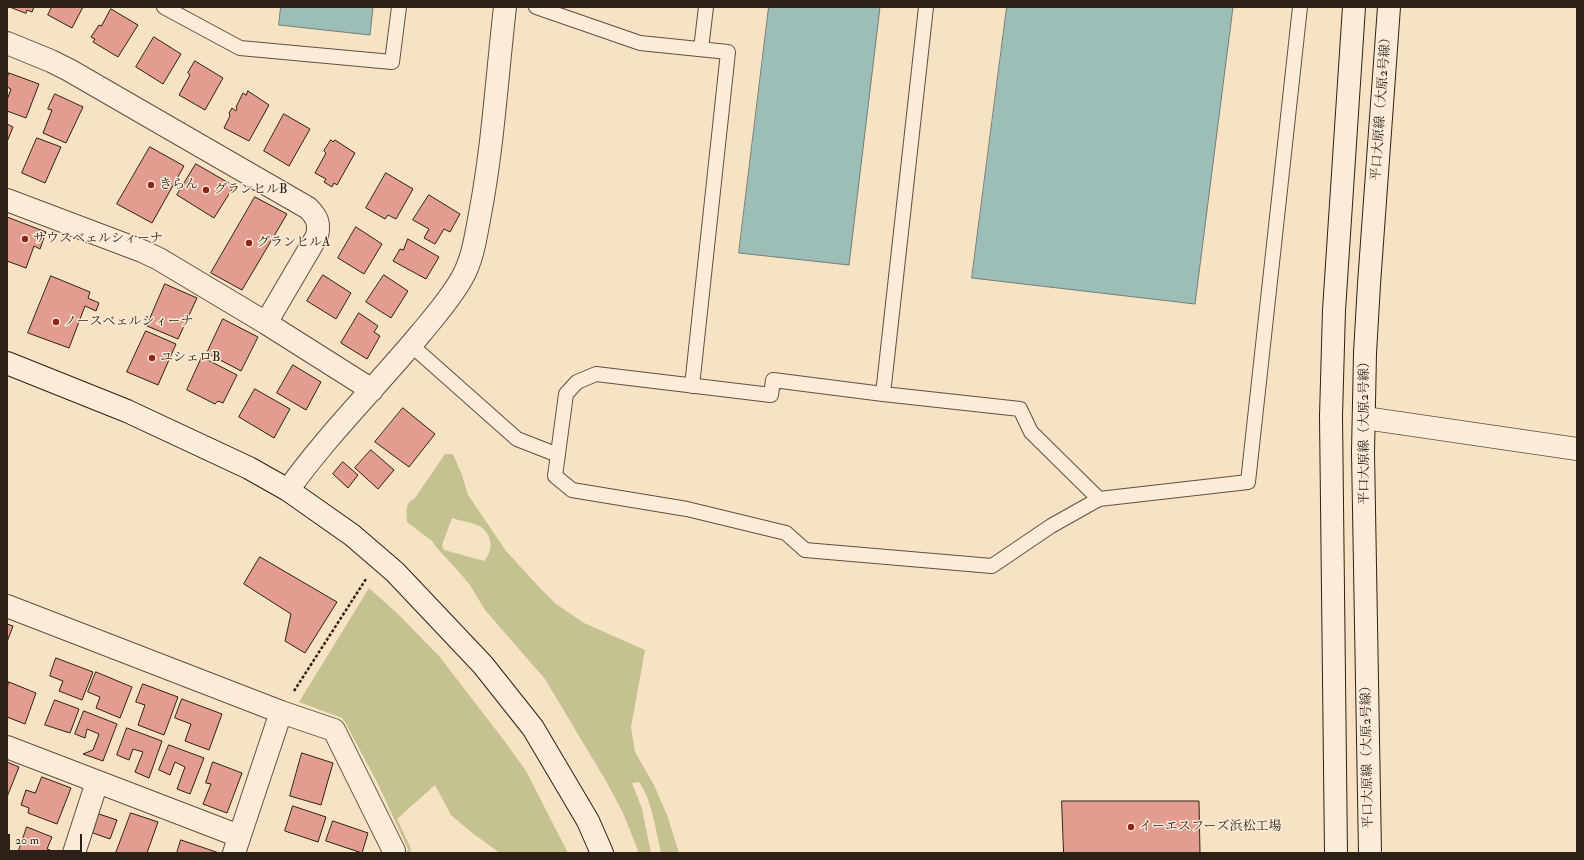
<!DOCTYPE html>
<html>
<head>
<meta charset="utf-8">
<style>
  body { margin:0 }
  #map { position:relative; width:1584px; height:860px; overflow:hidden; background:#f8e2c4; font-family:"IM FELL Double Pica",serif }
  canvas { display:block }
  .frame { position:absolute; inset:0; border:8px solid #2c2017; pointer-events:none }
  .scale { position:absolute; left:8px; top:834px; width:74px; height:18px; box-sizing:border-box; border:2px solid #2c2017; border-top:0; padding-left:5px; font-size:12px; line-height:14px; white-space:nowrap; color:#2c2017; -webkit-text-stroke:3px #faecd9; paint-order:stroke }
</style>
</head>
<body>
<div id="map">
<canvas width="1584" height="860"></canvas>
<div class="frame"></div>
<div class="scale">20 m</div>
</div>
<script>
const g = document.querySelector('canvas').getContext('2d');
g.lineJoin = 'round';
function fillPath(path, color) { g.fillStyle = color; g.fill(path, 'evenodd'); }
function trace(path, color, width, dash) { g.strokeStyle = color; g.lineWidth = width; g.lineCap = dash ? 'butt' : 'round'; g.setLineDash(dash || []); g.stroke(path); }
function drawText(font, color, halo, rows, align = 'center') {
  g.font = font + ' "IM FELL Double Pica","Noto Serif JP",serif'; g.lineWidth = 3; g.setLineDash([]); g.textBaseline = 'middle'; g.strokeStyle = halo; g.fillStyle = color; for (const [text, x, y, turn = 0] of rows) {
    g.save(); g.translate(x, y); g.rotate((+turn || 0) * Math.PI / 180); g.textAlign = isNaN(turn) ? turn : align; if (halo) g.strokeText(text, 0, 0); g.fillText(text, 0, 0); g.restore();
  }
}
const green = new Path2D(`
  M445 454H453L462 475 468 495 506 551 540 588 556 604 584 623 645 650 631 727 635 752 654 785 667 815 679 853H661C656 831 652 800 639 782L632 783 642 809 651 853H639L623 813 606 781 545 679 485 610 470 585 459 572 436 547 432 541 407 522C407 510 404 504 415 498ZM452 518C460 521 472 522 479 526 493 534 494 550 484 561L444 550 442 545Z
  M369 588 397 613 439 656 506 743 526 771 568 853H500L471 832 451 815 435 785 397 819 411 849 410 853H406L408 849 378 784 345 722 342 718 299 702Z`);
const water = new Path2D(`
  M281 7H373L370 35 279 25Z
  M769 7H880L849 265 739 253Z
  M1007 7H1233L1195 304 972 278Z`);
const building = new Path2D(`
  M10 7H34L32 12 27 10 26 13Z
  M52 7H83L72 28 48 15Z
  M111 9 138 25 118 57 93 42 95 39 91 37 99 25 101 26Z
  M154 37 181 54 163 84 136 67Z
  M195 61 223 78 205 110 179 95 190 75 188 73Z
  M9 73 39 84 26 118 7 111V100L11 89 7 87V79Z
  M248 91 269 105 249 141 224 128 230 116 229 113 232 108 236 111 237 108 236 107 243 93 246 95Z
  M55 94 83 107 66 143 43 133 52 110 48 109Z
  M284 114 310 129 289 166 264 151Z
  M7 124 13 127 7 142Z
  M37 138 61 147 45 183 22 173Z
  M331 140 333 142 335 140 355 153 337 185 334 183 332 187 324 182 326 179 315 173 326 153 324 151Z
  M150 147 184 166 152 223 117 204Z
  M196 164 234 186 214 218 177 195Z
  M386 173 413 189 396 219 388 215 385 219 366 208Z
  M429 195 460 214 450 232 444 229 435 244 424 238 429 229 413 220Z
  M255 197 287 214 242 290 211 273Z
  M7 217 46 232 40 249 34 246 26 268 7 261Z
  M356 227 382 244 364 274 338 258Z
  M408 239 439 257 426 279 393 261 400 249 403 250Z
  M323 275 351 293 336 319 307 301Z
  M384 275 408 291 391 318 366 302Z
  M51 276 90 292 88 298 99 303 96 311 85 306 69 348 28 333Z
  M165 284 197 298 178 339 147 326Z
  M359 313 378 326 374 332 380 336 367 359 341 343Z
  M223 319 258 337 241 371 207 353Z
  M146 331 176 344 158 385 127 372Z
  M202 357 237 375 223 403 218 401 215 404 187 390Z
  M293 365 321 382 306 410 277 393Z
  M255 389 290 409 274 438 239 417Z
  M403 408 435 434 409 467 375 442Z
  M371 450 394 470 378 489 355 468Z
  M343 462 358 475 348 488 333 474Z
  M260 557 337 602 305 653 285 641 291 614 244 584Z
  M7 624 13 626 7 642Z
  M56 658 93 672 82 700 59 691 63 681 50 676Z
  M96 672 132 687 120 718 96 708 100 697 88 692Z
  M9 682 36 693 25 724 7 717V688Z
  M143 684 178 697 164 735 138 725 145 705 136 702Z
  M182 699 222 714 209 750 185 741 191 724 175 718Z
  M55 700 79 709 70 733 45 725Z
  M84 711 117 724 103 761 83 754 93 750 99 734 87 729 85 738 75 734Z
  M127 728 162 741 149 778 135 772 143 752 133 749 129 760 117 755Z
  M169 745 204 758 190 794 177 789 185 767 175 762 170 775 159 770Z
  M302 753 333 763 321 805 290 796Z
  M7 762 19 767 7 797Z
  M213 762 242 773 227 813 203 804 211 784 206 783Z
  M42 777 71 788 57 824 28 813 29 808 21 805 26 790 35 793Z
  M1062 801H1199L1200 853H1064Z
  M293 806 326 817 318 842 285 831Z
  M131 813 158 822 147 853H116Z
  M99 814 117 820 110 839 93 833Z
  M333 821 368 833 362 853 326 841Z
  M27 827 52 837 47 849 50 850 48 853H18Z
  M181 840 219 853H177Z`);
const path = new Path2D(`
  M294 691 366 579`);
const lane = new Path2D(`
  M164 7 240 48 392 62 399 7
  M536 7 640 43 728 52 692 386
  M926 7 883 394 1020 409 1031 432 1099 499 1248 482 1300 7
  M701 49 706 7
  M411 345 517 439 558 455
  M883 394 773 380 771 395 596 374 577 382 566 394 555 476 572 490 687 509 786 533 805 550 992 566 1051 526 1099 499`);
const street = new Path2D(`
  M7 43 51 61 69 70 308 208C317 217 320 223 317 236L266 323
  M7 200 142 251 159 259 266 323 372 390
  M1365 418 1577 449
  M288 490C328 434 377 386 421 333 435 316 451 298 462 278 473 259 476 235 480 214 493 146 497 76 505 7
  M7 606 281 712 334 730 394 851 393 853
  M7 747 239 836
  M74 853 97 782
  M234 853 281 712`);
const secondary = new Path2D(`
  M7 363 127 411 249 468 288 490 352 535 395 572 483 665 533 728 588 821 602 853
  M1336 853 1331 416 1334 310 1354 7
  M1370 853 1363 452 1365 353 1369 284 1389 7`);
const markers = [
  [151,185,4,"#8f2418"],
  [206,190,4,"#8f2418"],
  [25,239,4,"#8f2418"],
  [249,243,4,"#8f2418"],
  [56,322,4,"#8f2418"],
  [152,358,4,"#8f2418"],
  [1131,827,4,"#8f2418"]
];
const streetNames = [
  ["平口大原線（大原2号線）",1382,106,-86],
  ["平口大原線（大原2号線）",1365,430,-90],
  ["平口大原線（大原2号線）",1368,754,-91]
];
const poiNames = [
  ["きらん",159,185],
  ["グランヒルB",214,190],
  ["サウスベェルシィーナ",33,239],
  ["グランヒルA",257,243],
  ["ノースベェルシィーナ",64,322],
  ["ユシェロB",160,358],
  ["イーエスフーズ浜松工場",1139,827]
];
fillPath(green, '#c3c290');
fillPath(water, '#9dbdb7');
trace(water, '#707e77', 1);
fillPath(building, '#e39d90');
trace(building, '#2c2017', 1);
trace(lane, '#5f5042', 16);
trace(street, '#5f5042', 24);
trace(secondary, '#2c2017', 24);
trace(path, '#2c2017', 2.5, [3, 2]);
trace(lane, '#faecd9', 14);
trace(street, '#faecd9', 22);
trace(secondary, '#faecd9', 22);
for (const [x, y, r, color] of markers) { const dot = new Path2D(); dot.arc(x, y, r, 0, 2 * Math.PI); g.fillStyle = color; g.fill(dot); trace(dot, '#faecd9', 1.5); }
drawText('13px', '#2c2017', '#faecd9', streetNames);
drawText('13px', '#2c2017', '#faecd9', poiNames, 'left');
</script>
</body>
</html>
